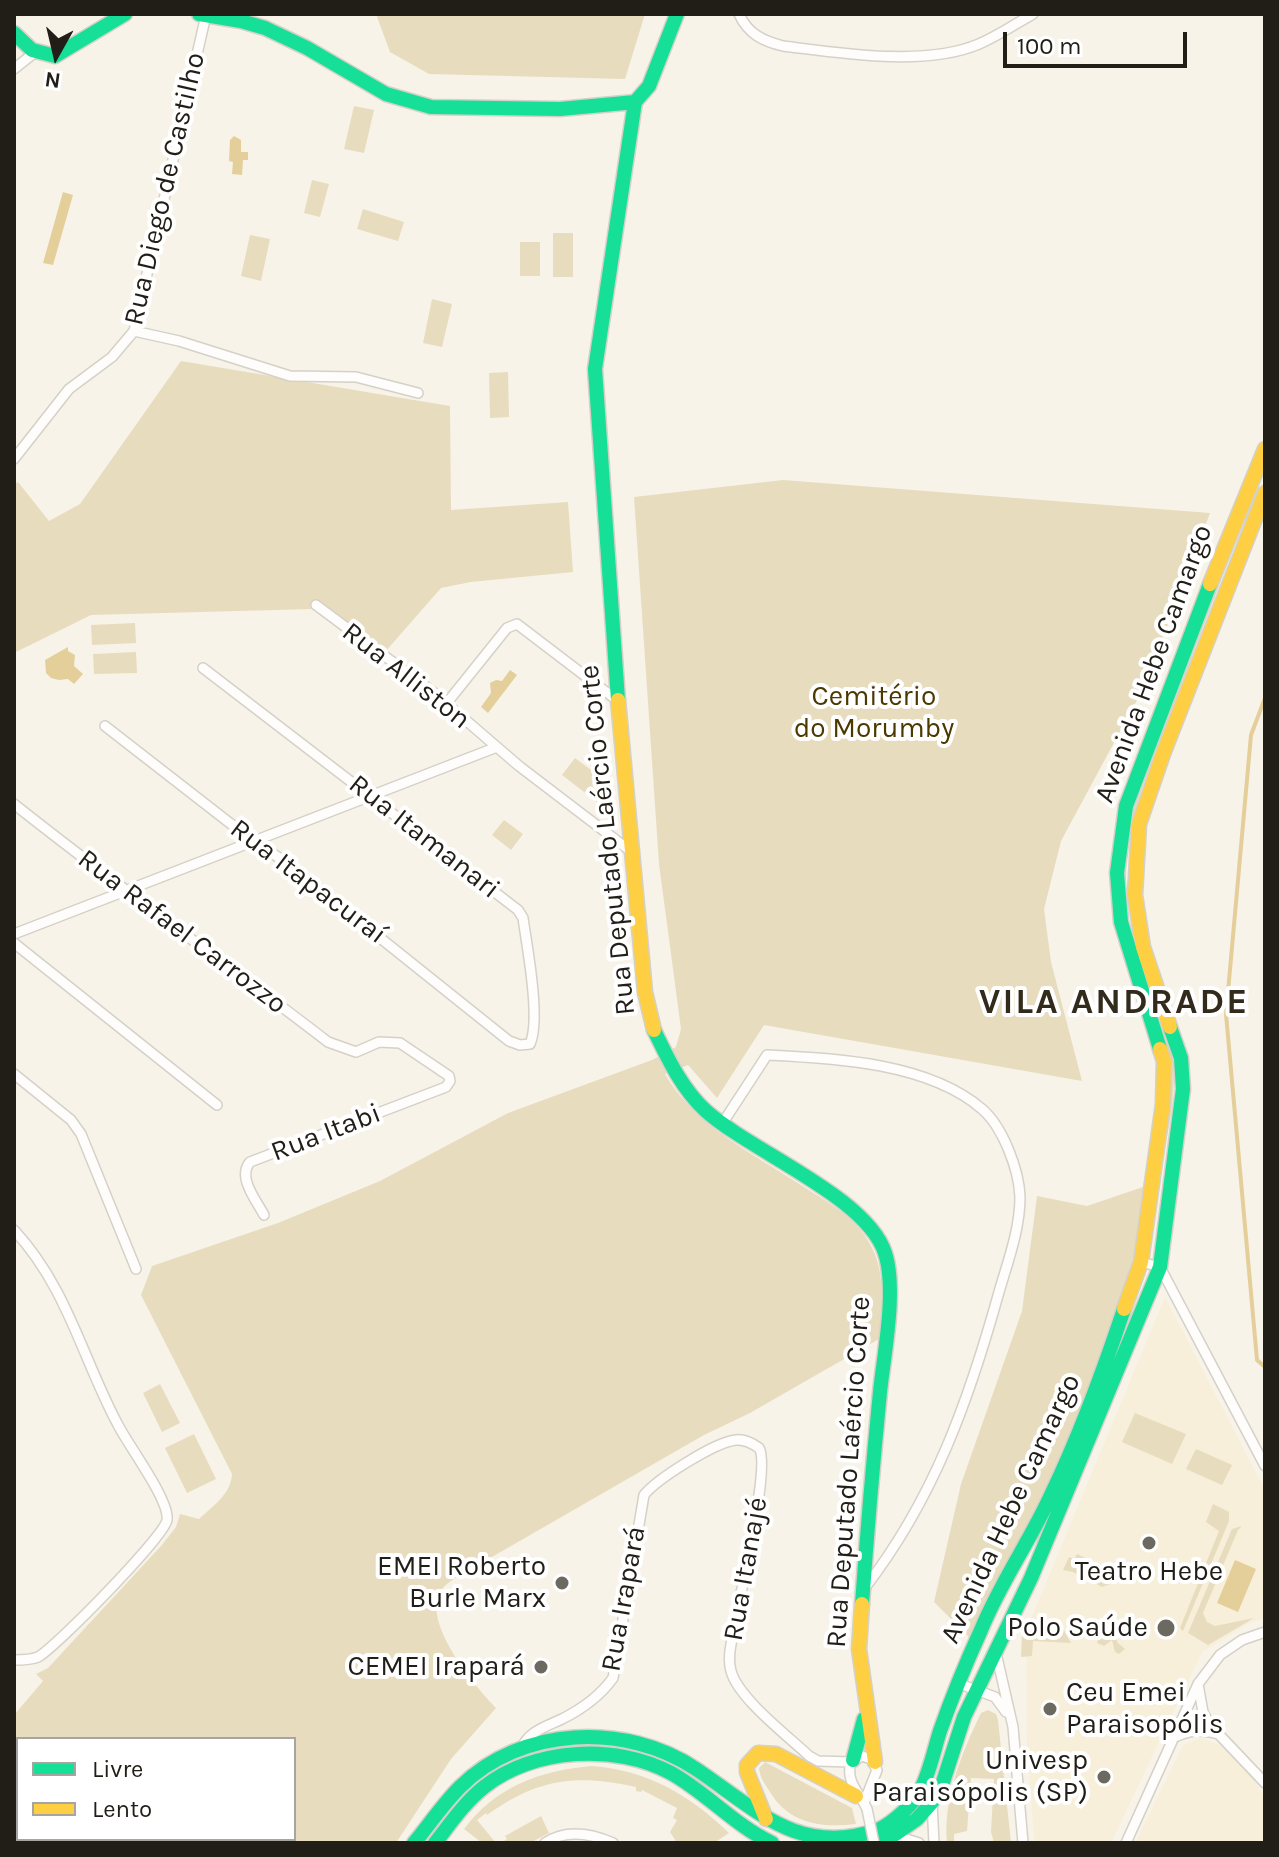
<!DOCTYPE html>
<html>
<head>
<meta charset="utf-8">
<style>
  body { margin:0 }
  #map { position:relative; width:1279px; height:1857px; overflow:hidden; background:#f8f3e8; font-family:Karla,sans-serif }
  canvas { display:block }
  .frame { position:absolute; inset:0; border:16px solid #211e17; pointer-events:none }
  .legend { position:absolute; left:16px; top:1737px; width:280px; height:104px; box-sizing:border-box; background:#fff; border:2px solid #a6a5a2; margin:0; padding:10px 14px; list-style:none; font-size:24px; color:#211e17 }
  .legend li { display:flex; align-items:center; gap:16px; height:40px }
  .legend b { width:40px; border:2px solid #a6a5a2 }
  .north { position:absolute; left:16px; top:16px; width:80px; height:80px; -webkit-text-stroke:6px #fff; paint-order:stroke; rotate:188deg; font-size:22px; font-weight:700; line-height:32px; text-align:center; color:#211e17 }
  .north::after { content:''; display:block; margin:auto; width:28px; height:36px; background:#211e17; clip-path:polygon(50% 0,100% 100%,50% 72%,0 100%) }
  .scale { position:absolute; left:1003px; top:32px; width:184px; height:36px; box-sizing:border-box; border:4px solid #211e17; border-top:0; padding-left:10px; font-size:24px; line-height:28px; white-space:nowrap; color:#211e17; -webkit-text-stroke:6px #fff; paint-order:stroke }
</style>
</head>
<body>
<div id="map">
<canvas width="1279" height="1857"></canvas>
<div class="frame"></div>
<ul class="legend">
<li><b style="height:10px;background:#16e098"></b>Livre</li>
<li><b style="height:10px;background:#ffcf43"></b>Lento</li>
</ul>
<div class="north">N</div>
<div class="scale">100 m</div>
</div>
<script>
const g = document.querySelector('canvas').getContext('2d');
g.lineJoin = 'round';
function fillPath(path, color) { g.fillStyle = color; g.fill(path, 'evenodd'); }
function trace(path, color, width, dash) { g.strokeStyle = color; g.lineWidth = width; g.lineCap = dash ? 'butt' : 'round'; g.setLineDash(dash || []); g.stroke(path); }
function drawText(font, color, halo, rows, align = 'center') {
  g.font = font + ' Karla,sans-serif'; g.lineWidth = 8; g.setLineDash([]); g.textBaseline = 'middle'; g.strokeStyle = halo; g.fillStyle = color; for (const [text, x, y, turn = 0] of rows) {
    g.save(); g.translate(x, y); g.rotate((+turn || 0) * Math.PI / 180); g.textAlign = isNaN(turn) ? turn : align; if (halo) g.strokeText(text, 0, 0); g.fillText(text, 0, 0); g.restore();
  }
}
const built = new Path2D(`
  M1165 1297 1265 1490V1618L1251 1622 1202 1652 1111 1843H1037L1034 1838 1027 1747 1026 1631Z
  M1201 1738 1220 1745 1242 1763 1256 1782 1262 1793 1265 1808V1843H1135L1183 1745Z`);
const green = new Path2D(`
  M376 14H645L625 79 429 74 390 52Z
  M354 106 374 110 364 153 344 149Z
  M312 180 329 184 320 217 304 213Z
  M363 209 404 222 398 241 357 229Z
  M553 233H573V277H553Z
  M250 235 270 239 261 281 241 276Z
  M520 242H540V276H520Z
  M432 299 452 304 442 347 423 343Z
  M181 361 450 406 451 510 568 502 573 572 471 582 441 588 378 660 313 609 91 615 14 653V484L18 482 49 521 80 504Z
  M508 372 509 417 490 418 489 373Z
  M1265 467 1149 768C1130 819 1119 875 1131 929 1140 972 1168 1013 1173 1057 1178 1102 1163 1151 1156 1196L1170 1074V1055C1160 1015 1141 977 1130 937 1119 896 1124 837 1136 796L1239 525Z
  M783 480 1210 513 1144 687 1061 841 1044 909 1051 962 1082 1081 764 1025 717 1098 688 1065 665 1074C695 1126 752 1153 801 1185 832 1205 865 1222 877 1260 885 1286 881 1313 879 1339L750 1413 704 1435 464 1573C457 1577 448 1582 443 1588 417 1618 475 1686 496 1708L451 1759 396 1843H14V1715L43 1681 36 1674 48 1668 161 1546 176 1527 180 1514 199 1519C213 1506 231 1494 232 1474L141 1295 152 1266 278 1223 380 1181 508 1113 652 1060 676 1047 681 1029 659 864 634 497ZM18 1739H294V1839H18Z
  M135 623 136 643 92 645 91 625Z
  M136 652 137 673 94 674 93 654Z
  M575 758 610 784 597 802 562 775Z
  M504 820 523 834 511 850 492 835Z
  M1143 1187 1149 1252 1010 1582 969 1637 934 1602 961 1484 1022 1311 1037 1196 1087 1206Z
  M160 1384 180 1423 162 1432 143 1393Z
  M1135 1413 1186 1434 1172 1464 1122 1442Z
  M194 1434 216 1479 187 1493 165 1448Z
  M1196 1449 1232 1465 1222 1485 1186 1469Z
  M1213 1504 1229 1512V1521L1183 1631 1180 1628 1219 1531 1206 1522Z
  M1242 1526 1238 1530 1203 1613 1207 1622 1215 1626 1254 1618 1208 1645 1188 1633 1232 1529Z
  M1077 1554 1119 1575 1118 1578 1121 1580 1102 1587 1073 1572 1063 1570 1069 1557 1074 1559Z
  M1111 1616 1115 1619 1116 1629 1123 1624 1132 1630 1128 1640 1117 1638V1642L1125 1649 1119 1654 1115 1652 1112 1640 1104 1646 1097 1643 1099 1636 1108 1633 1104 1624Z
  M1049 1620 1061 1625 1071 1643 1033 1641 1032 1656 1021 1657 1022 1634 1045 1630Z
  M988 1710 996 1714 998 1720 1011 1843H994L991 1832 994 1779 971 1778 967 1831 954 1834V1843H947C943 1798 962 1752 981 1713Z
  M765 1762 852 1808 856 1824C822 1828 789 1824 770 1792 765 1784 760 1778 759 1768Z
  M592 1766C647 1770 690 1795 729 1833L714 1843H677L670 1832 677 1820 673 1818 677 1808 642 1790 641 1792 636 1791V1787C576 1774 539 1778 487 1815L486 1813 477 1820 496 1843H482L464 1829C495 1787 541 1770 592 1766Z
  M541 1816 549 1833 530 1843H501L507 1839 505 1836Z`);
const water = new Path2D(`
  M234 136 241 140V152H248V160H243L242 175 232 174 233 162 229 161 230 140Z
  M63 192 73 195 53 265 43 263Z
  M68 647V651L75 655 74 666 83 674 74 684 68 679 59 680 51 678 46 673 45 660Z
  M510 670 517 675 488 713 481 707 491 693 490 683 496 680 502 681Z
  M1235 1560 1256 1569 1238 1612 1217 1603Z`);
const stream = new Path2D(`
  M1265 698 1251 735 1226 1014 1257 1360 1265 1367`);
const street = new Path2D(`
  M739 14C748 34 763 41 783 46 840 53 925 67 979 44 998 36 1015 24 1033 14
  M14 69 34 53
  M134 331 179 341 290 376 356 377 418 393
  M14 459 69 389 112 357 134 331 206 15
  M316 605 433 692 519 766 633 853
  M446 704 507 628 517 624 618 701
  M105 726 231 824 289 865 509 1041 520 1045 530 1044C541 1019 527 947 523 918L518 910 203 668
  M14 804C117 886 224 962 328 1042L356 1052 379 1042 400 1043 449 1076 450 1081 446 1087 250 1162C237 1177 256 1200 264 1215
  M14 934 497 747
  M14 943 217 1105
  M14 1074 71 1120 81 1134 136 1269
  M722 1124 767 1055C835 1058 929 1063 982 1109 1003 1127 1019 1170 1020 1197 1020 1229 1008 1261 999 1292 969 1400 934 1499 864 1589
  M14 1230C67 1287 82 1357 117 1423 127 1444 170 1500 167 1520 164 1537 56 1647 38 1657 31 1660 22 1660 14 1660
  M1141 1262 1160 1267 1265 1466
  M996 1653 1013 1727 1023 1843
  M960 1684 995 1697 1006 1712
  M1198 1684 1203 1712 1209 1724 1265 1783
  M1173 1738C1190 1730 1200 1729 1218 1734
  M521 1749C529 1731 545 1727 562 1719 582 1709 600 1696 613 1678L644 1495C657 1479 715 1442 736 1440 745 1439 752 1443 759 1448 771 1465 739 1599 734 1628 732 1641 727 1657 731 1671 738 1698 788 1736 809 1756L818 1761 851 1762
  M932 1802 934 1843
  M864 1803 877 1770 871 1759 862 1756 851 1762C845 1782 860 1793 867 1809
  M894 1835 919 1843
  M545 1843C566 1829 590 1833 613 1843
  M1126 1843 1198 1684 1220 1655 1242 1640 1265 1632`);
const fast = new Path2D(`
  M199 14 241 21 265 28 307 48 386 94 431 107 560 109 635 102
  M14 33 32 50 55 56 125 14
  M618 700 595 369 635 102 649 86 677 14
  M654 1030C668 1059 682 1089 706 1111 752 1152 867 1197 885 1253 897 1290 884 1353 880 1392 873 1463 867 1533 862 1604
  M1160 1049 1121 922 1117 873 1126 806 1210 584
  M853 1760 864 1719
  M414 1843C429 1825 443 1804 460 1787 521 1726 626 1722 696 1769 756 1809 798 1857 878 1830 894 1822 914 1804 921 1789 930 1771 934 1750 940 1731 952 1697 966 1663 981 1630 1000 1583 1030 1541 1051 1495 1080 1435 1103 1372 1124 1309
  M435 1843C450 1824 464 1803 484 1787 533 1748 616 1743 671 1773 707 1793 734 1825 772 1843
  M874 1843 894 1835 917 1819 932 1802 943 1782 964 1717 1031 1578 1160 1267 1183 1089 1181 1058 1170 1027`);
const slow = new Path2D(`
  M1210 584 1265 449
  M618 700 645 992 654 1030
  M1170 1027 1143 947 1135 895 1139 824 1163 754 1265 493
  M1124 1309 1141 1262 1163 1104 1164 1061 1160 1049
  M862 1604 859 1649 875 1762
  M766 1819 747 1772V1765L758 1753 776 1754 856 1796`);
const streetBridge = new Path2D(`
  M867 1809 874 1843`);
const markers = [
  [1149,1543,8,"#6c6960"],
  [562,1583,8,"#6c6960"],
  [1166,1628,10,"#6c6960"],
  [541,1667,8,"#6c6960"],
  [1050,1709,8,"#6c6960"],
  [1104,1777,8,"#6c6960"]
];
const streetNames = [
  ["Rua Diego de Castilho",165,189,-77],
  ["Avenida Hebe Camargo",1154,664,-70],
  ["Rua Alliston",406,676,38],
  ["Rua Itamanari",424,837,38],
  ["Rua Deputado Laércio Corte",608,840,-96],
  ["Rua Itapacuraí",308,882,37],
  ["Rua Rafael Carrozzo",182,932,37],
  ["Rua Itabi",326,1133,-21],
  ["Rua Deputado Laércio Corte",849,1472,-86],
  ["Avenida Hebe Camargo",1011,1509,-65],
  ["Rua Itanajé",746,1569,-80],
  ["Rua Irapará",624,1599,-80]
];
const parkNames = [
  ["Cemitério",874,697],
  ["do Morumby",874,729]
];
const poiNames = [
  ["EMEI Roberto",546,1567],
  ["Burle Marx",546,1599],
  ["Teatro Hebe",1149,1572,"center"],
  ["Polo Saúde",1148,1628],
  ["CEMEI Irapará",525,1667],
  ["Ceu Emei",1066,1693,"left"],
  ["Paraisopólis",1066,1725,"left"],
  ["Univesp",1088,1761],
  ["Paraisópolis (SP)",1088,1793]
];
const districtNames = [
  ["VILA ANDRADE",1114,1003]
];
fillPath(built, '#f7efda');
fillPath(green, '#e8dcbf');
fillPath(water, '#e4cf9b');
trace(stream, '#e4cf9b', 4);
trace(street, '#d4d1c8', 12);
trace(fast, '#d4d1c8', 17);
trace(slow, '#d4d1c8', 17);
trace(street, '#fefdfc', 9);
trace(fast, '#16e098', 14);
trace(slow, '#ffcf43', 14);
trace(streetBridge, '#d4d1c8', 12, []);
trace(streetBridge, '#fefdfc', 9);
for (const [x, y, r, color] of markers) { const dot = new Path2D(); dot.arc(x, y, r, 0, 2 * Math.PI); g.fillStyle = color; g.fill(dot); trace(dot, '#fff', 3); }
drawText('28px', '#211e17', '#fff', streetNames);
drawText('28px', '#4c3900', '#fff', parkNames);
drawText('28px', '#211e17', '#fff', poiNames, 'right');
g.letterSpacing = '2px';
drawText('bold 36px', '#322b1c', '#fff', districtNames);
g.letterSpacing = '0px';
</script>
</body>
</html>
